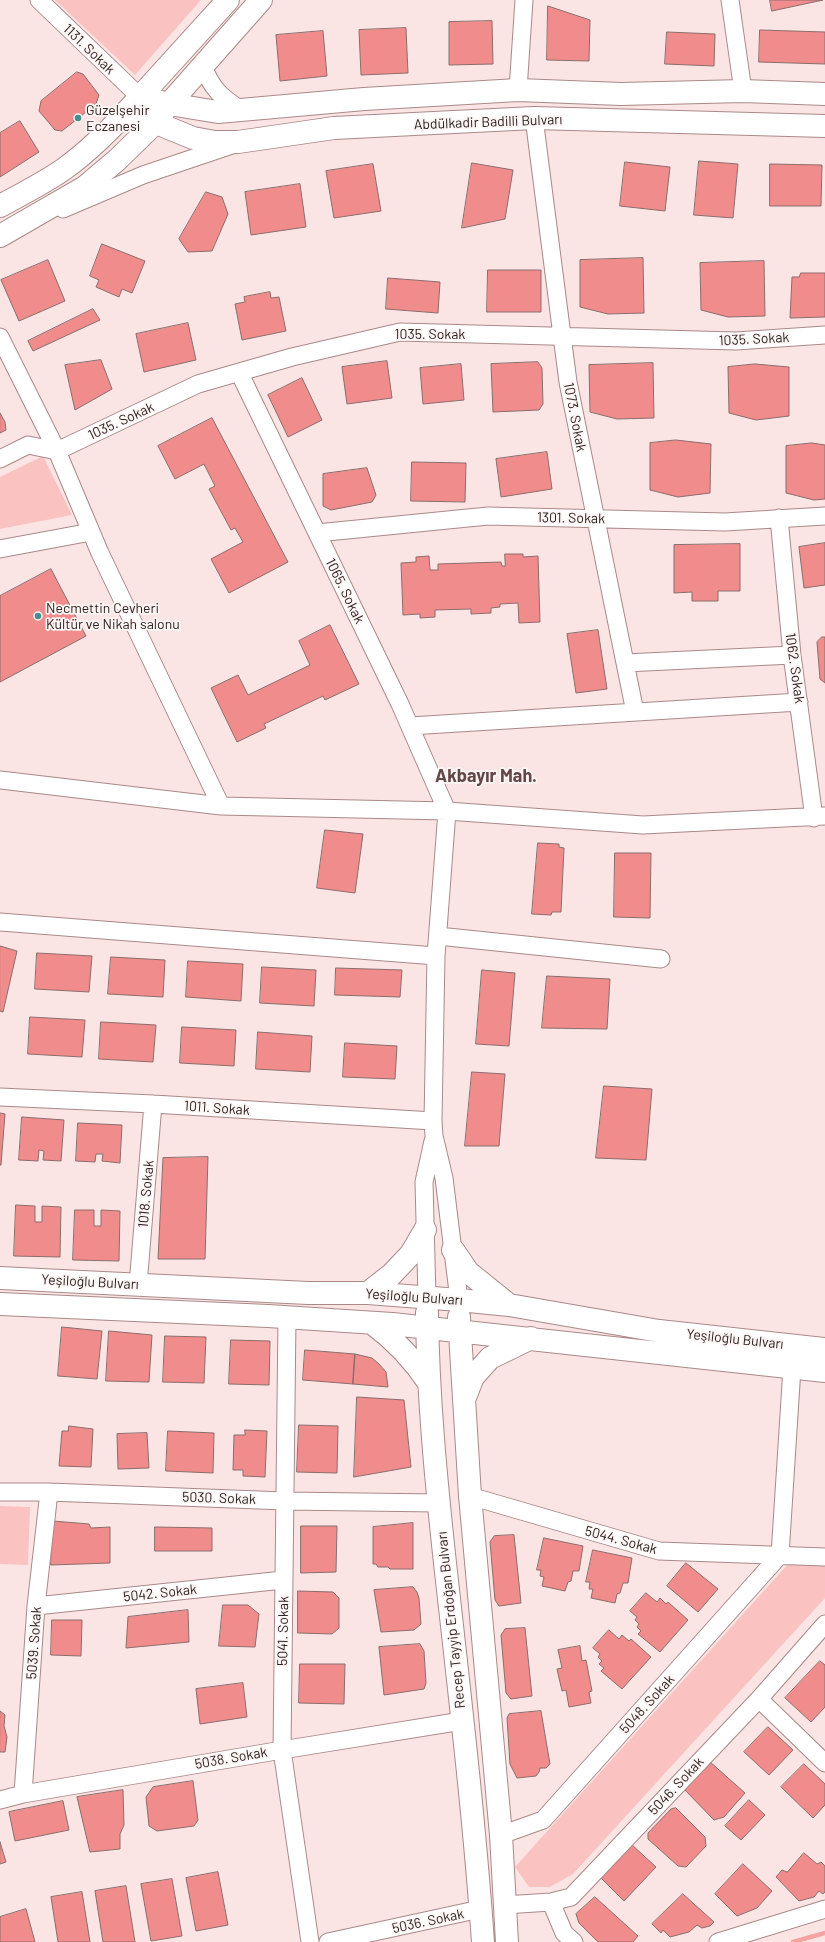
<!DOCTYPE html>
<html>
<head>
<meta charset="utf-8">
<style>
  body { margin:0 }
  canvas { display:block; background:#fae5e4 }
</style>
</head>
<body>
<canvas width="825" height="1942"></canvas>
<script>
const g = document.querySelector('canvas').getContext('2d');
g.lineJoin = 'round';
function fillPath(path, color) { g.fillStyle = color; g.fill(path, 'evenodd'); }
function trace(path, color, width, dash) { g.strokeStyle = color; g.lineWidth = width; g.lineCap = dash ? 'butt' : 'round'; g.setLineDash(dash || []); g.stroke(path); }
function drawText(font, color, halo, rows, align = 'center') {
  g.font = font + ' Barlow,sans-serif'; g.lineWidth = 3.5; g.setLineDash([]); g.textBaseline = 'middle'; g.strokeStyle = halo; g.fillStyle = color; for (const [text, x, y, turn = 0] of rows) {
    g.save(); g.translate(x, y); g.rotate((+turn || 0) * Math.PI / 180); g.textAlign = isNaN(turn) ? turn : align; if (halo) g.strokeText(text, 0, 0); g.fillText(text, 0, 0); g.restore();
  }
}
const green = new Path2D(`
  M55 0H201L135 75Z
  M43 456 72 515 0 529V477Z
  M0 1506 30 1507 28 1565 0 1564Z
  M789 1563 825 1566V1598L573 1874 550 1887H529L515 1867Z`);
const stream = new Path2D(`
  M793 1942 825 1933`);
const building = new Path2D(`
  M770 0H823L772 11Z
  M548 6 590 20 589 61 547 60Z
  M492 21 493 64 449 65V22Z
  M406 28 408 73 361 75 359 30Z
  M760 30 825 32V64L759 62Z
  M323 31 327 76 280 81 276 35Z
  M667 32 715 34 714 66 665 64Z
  M77 72 83 74 99 95 96 104 62 131 55 130 39 111 41 101Z
  M20 121 39 152 0 177V133Z
  M699 161 738 164 733 218 694 215Z
  M625 162 670 167 665 211 620 206Z
  M472 163 513 170 505 219 462 228Z
  M373 164 381 211 334 218 326 171Z
  M770 164 822 165 821 206H770Z
  M300 184 306 227 251 235 245 192Z
  M206 192 222 197 228 214 212 251 188 252 179 239Z
  M102 244 145 261 132 293 122 289 119 297 96 287 99 280 90 276Z
  M643 258 644 313 608 314 580 307V260Z
  M48 260 65 301 19 321 1 280Z
  M764 261 765 316 728 317 701 310 700 263Z
  M488 270H541V312H487Z
  M801 273H825V317L790 318 792 277H799Z
  M388 278 440 282 438 313 386 309Z
  M270 292 271 298 279 297 286 331 242 340 235 304 245 302 244 297Z
  M93 309 100 320 33 351 28 341Z
  M188 323 196 360 144 372 136 334Z
  M101 360 112 389 75 410 65 365Z
  M387 361 392 398 347 404 342 367Z
  M538 362 542 368 543 404 539 410 493 412 491 364Z
  M653 363 654 418 617 419 590 412 589 365Z
  M461 364 464 400 423 404 420 368Z
  M755 364 789 367V416L756 420 729 413 728 367Z
  M302 378 322 420 288 437 268 395Z
  M0 413 5 422 6 430 0 433Z
  M212 418 288 562 229 593 211 559 243 542 235 528 231 530 209 489 215 486 204 464 175 479 158 446Z
  M676 440 711 444 710 493 678 497 650 490V443Z
  M812 443 825 445V499L814 500 786 493V446Z
  M547 452 552 489 501 497 496 459Z
  M412 462 466 463 465 502 411 501Z
  M367 468 376 495 372 502 331 510 323 506V474Z
  M825 543V585L804 588 799 547Z
  M740 544V591H718V601H692V592L674 593V545Z
  M505 554H523V557L538 556 540 622 519 623 518 603 500 604V607L491 608V613L471 614V609L435 610V617L420 618V614L403 615 401 563 416 562V557L429 556 430 570H438V564L501 562 502 566H505Z
  M51 569 86 636 0 682V596Z
  M330 625 359 684 325 700 323 696 264 724 266 728 237 742 211 688 238 675 248 695 310 665 299 641Z
  M598 630 607 689 576 693 567 634Z
  M822 637H825V683L820 679 817 642Z
  M325 830 363 834 355 893 317 888Z
  M538 843 559 844V847L564 848 561 912H552L551 915 532 914Z
  M615 853H651L650 918 614 917Z
  M0 946 17 951 3 1012 0 1011Z
  M37 953 92 956 89 992 35 989Z
  M111 957 165 960 163 997 108 994Z
  M188 961 243 964 241 1001 186 997Z
  M262 967 316 970 314 1006 260 1003Z
  M336 968 402 970 400 997 335 995Z
  M482 970 515 973 509 1046 476 1044Z
  M547 976 610 979 607 1029 542 1028Z
  M30 1017 85 1020 82 1057 28 1054Z
  M101 1022 156 1025 153 1062 99 1059Z
  M182 1027 236 1030 234 1066 180 1063Z
  M258 1032 312 1036 310 1072 256 1069Z
  M345 1043 397 1046 395 1079 343 1077Z
  M472 1072 505 1074 499 1146H465Z
  M604 1086 652 1089 646 1160 596 1158Z
  M0 1113 5 1114 1 1165H0Z
  M22 1117 64 1120 61 1161 43 1160 44 1151 39 1150 38 1161 19 1160Z
  M78 1123 122 1125 120 1163 102 1161 103 1154H96L95 1162 76 1161Z
  M208 1157 205 1259H158L163 1158Z
  M16 1205 35 1206V1222H42V1206L61 1207 60 1257 14 1256Z
  M75 1210H94V1226H101V1210L120 1211 119 1261 73 1260Z
  M62 1327 102 1331 97 1379 58 1376Z
  M109 1331 152 1335 149 1382 106 1381Z
  M165 1336 206 1337 204 1383 163 1382Z
  M231 1340 270 1341 269 1385 229 1384Z
  M305 1350 355 1354 353 1384 303 1380Z
  M355 1354 372 1358 379 1364 386 1372 388 1387 353 1384Z
  M357 1397 404 1400 411 1467 354 1477Z
  M299 1425 338 1426 337 1473 297 1472Z
  M69 1426 93 1429 91 1467 59 1466 62 1431H68Z
  M245 1430 267 1431 265 1477 243 1476V1470H233L234 1435H245Z
  M168 1431 214 1433 213 1473 166 1471Z
  M147 1433 149 1468 118 1469 117 1434Z
  M53 1521 89 1524 91 1528 110 1527V1563L51 1565Z
  M413 1523V1569H390L388 1567H378L376 1564H373V1527Z
  M301 1526H337L336 1572 301 1573Z
  M155 1527 212 1528V1551H155Z
  M514 1535 521 1603 499 1606 495 1600 490 1542 494 1536Z
  M544 1538 583 1546 579 1571H573L571 1581 568 1582 565 1591 542 1586 544 1577 540 1576 541 1570H537Z
  M593 1550 632 1558 628 1583H623L620 1593 617 1594 615 1603 591 1598 593 1589H589L590 1582H586Z
  M686 1563 718 1589 698 1612 667 1586Z
  M413 1587 417 1592 419 1598 421 1624 414 1630 381 1632 374 1590Z
  M298 1591 333 1592 339 1598V1628L332 1634 298 1633Z
  M646 1593 657 1602 660 1598 666 1604 668 1602 688 1620 660 1652 638 1634 641 1631 637 1627 639 1624 635 1620 637 1617 630 1611Z
  M223 1605H248L259 1614 255 1647 219 1646Z
  M188 1610 189 1642 126 1648 128 1617Z
  M52 1620H82L81 1656 51 1655Z
  M525 1628 532 1696 511 1699 506 1693 501 1635 505 1629Z
  M609 1630 619 1639 622 1635 629 1641 631 1639 651 1657 622 1689 601 1671 604 1668 599 1664 602 1661 598 1657 600 1654 593 1648Z
  M420 1644 424 1651 426 1683 424 1689 384 1695 379 1647Z
  M580 1646 582 1661 586 1660 592 1691 589 1692 591 1703 569 1707 566 1690 562 1691 557 1669 562 1668 558 1650Z
  M820 1661 825 1665V1707L811 1722 785 1698Z
  M300 1664H345L344 1704 299 1703Z
  M243 1683 247 1717 200 1724 196 1689Z
  M0 1711 5 1715 4 1726 7 1737 5 1752H0Z
  M541 1711 550 1764 546 1768H540L539 1772 536 1776 517 1778 510 1764 507 1718 509 1714Z
  M768 1727 793 1750 769 1775 744 1752Z
  M709 1761 745 1793 724 1817 714 1820 683 1788Z
  M804 1764 825 1784V1805L813 1818 781 1787Z
  M193 1781 198 1820 194 1826 157 1831 149 1826 146 1797 153 1787Z
  M123 1790 124 1825 120 1834V1849L90 1852 77 1797Z
  M749 1800 765 1815 741 1840 725 1826Z
  M63 1801 69 1830 15 1841 9 1812Z
  M676 1808 705 1837 706 1846 686 1867 678 1866 648 1839V1833L671 1809Z
  M0 1842 6 1862 0 1864Z
  M631 1844 656 1867 624 1901 601 1878Z
  M804 1853 817 1864 821 1862 825 1866V1892L823 1894 819 1891 814 1897 799 1901 776 1877 782 1870 787 1872Z
  M743 1864 772 1891 757 1908 737 1916 715 1894Z
  M218 1872 228 1925 196 1931 186 1878Z
  M172 1879 182 1936 151 1941 141 1884Z
  M126 1886 135 1942H103L95 1891Z
  M82 1892 90 1942H58L51 1897Z
  M683 1894 714 1922 710 1926 702 1928 697 1925 689 1932 670 1937 663 1930 661 1933 652 1924Z
  M595 1897 638 1936 633 1942H598L579 1923 576 1914Z
  M26 1909 35 1942H0V1917Z`);
const minor = new Path2D(`
  M39 0 140 97
  M730 0 743 91
  M203 66C212 89 221 97 241 110
  M518 90 524 0
  M534 118 568 382 635 712
  M63 209 143 175 232 145
  M0 337 57 451 100 553 221 806
  M239 372 400 704 447 811 436 956 433 1121 434 1136 444 1178 459 1300
  M0 459 28 445 57 451 198 384 292 357 400 332 736 341 825 335
  M779 518 792 655 814 818
  M317 533 488 516 725 522 825 516
  M0 549 91 532
  M625 663 792 655
  M410 726 799 702
  M0 780 221 806 447 811 643 825 825 816
  M0 922 436 956
  M438 936 661 959
  M0 1097 153 1104 433 1121
  M138 1285 153 1104
  M427 1298 424 1182 433 1141
  M287 1318 282 1750 310 1942
  M0 1492H49L285 1501 439 1503
  M470 1496 659 1551 825 1557
  M36 1606 283 1580
  M759 1699 825 1763
  M23 1794 36 1606 49 1492
  M0 1800 23 1794 282 1750 462 1721
  M501 1835 543 1820 780 1555 792 1368
  M551 1902 564 1933 574 1942
  M504 1905 551 1902 571 1897 759 1699 825 1624
  M328 1942 480 1909
  M718 1942 825 1909`);
const major = new Path2D(`
  M140 97 228 0
  M127 111 193 138 215 142H238L334 128 534 118 825 126
  M0 206C22 194 44 183 64 169 92 149 117 123 140 97L169 104 218 112 364 99 518 90 621 94 743 91 825 94
  M0 236 85 187 117 160 155 123 169 104 261 0
  M453 1250 468 1272 509 1305
  M0 1278 308 1293H368L459 1300 509 1305 659 1331 825 1349
  M368 1293 391 1275 411 1254 425 1230
  M0 1304 268 1316 392 1324 825 1371
  M427 1313C428 1397 436 1480 445 1563 459 1689 474 1815 483 1942
  M459 1317 470 1496 501 1835 507 1942
  M372 1323C395 1340 413 1359 429 1383
  M464 1400 473 1377 490 1358 531 1338`);
const markers = [
  [78,118,4,"#458d91"],
  [38,616,4,"#458d91"]
];
const streetNames = [
  ["1131. Sokak",89,49,44],
  ["Abdülkadir Badilli Bulvarı",488,122,-2],
  ["1035. Sokak",430,334],
  ["1035. Sokak",754,339,-3],
  ["1073. Sokak",575,417,79],
  ["1035. Sokak",121,421,-25],
  ["1301. Sokak",571,518,1],
  ["1065. Sokak",345,591,64],
  ["1062. Sokak",795,668,82],
  ["1011. Sokak",217,1108,4],
  ["1018. Sokak",146,1194,-85],
  ["Yeşiloğlu Bulvarı",90,1282,3],
  ["Yeşiloğlu Bulvarı",414,1297,4],
  ["Yeşiloğlu Bulvarı",735,1339,6],
  ["5030. Sokak",219,1498,2],
  ["5044. Sokak",621,1540,15],
  ["5042. Sokak",160,1593,-6],
  ["Recep Tayyip Erdoğan Bulvarı",451,1620,-96],
  ["5041. Sokak",283,1631,-89],
  ["5039. Sokak",34,1643,-86],
  ["5048. Sokak",647,1704,-48],
  ["5038. Sokak",231,1758,-10],
  ["5046. Sokak",676,1786,-47],
  ["5036. Sokak",428,1921,-12]
];
const poiNames = [
  ["Güzelşehir",86,110],
  ["Eczanesi",86,126],
  ["Necmettin Cevheri",46,608],
  ["Kültür ve Nikah salonu",46,624]
];
const districtNames = [
  ["Akbayır Mah.",486,776]
];
fillPath(green, '#fac3c1');
trace(stream, '#f5a3a1', 4.5);
fillPath(building, '#f18c8c');
trace(building, '#8b6d6c', 1);
trace(minor, '#aa8988', 19);
trace(major, '#aa8988', 24);
trace(minor, '#fff', 17);
trace(major, '#fff', 22);
for (const [x, y, r, color] of markers) { const dot = new Path2D(); dot.arc(x, y, r, 0, 2 * Math.PI); g.fillStyle = color; g.fill(dot); trace(dot, '#fdf6f5', 1.5); }
drawText('14px', '#2e2221', '#fdf6f5', streetNames);
drawText('14px', '#2e2221', '#fdf6f5', poiNames, 'left');
drawText('bold 18px', '#634646', '#fdf6f5', districtNames);
</script>
</body>
</html>
